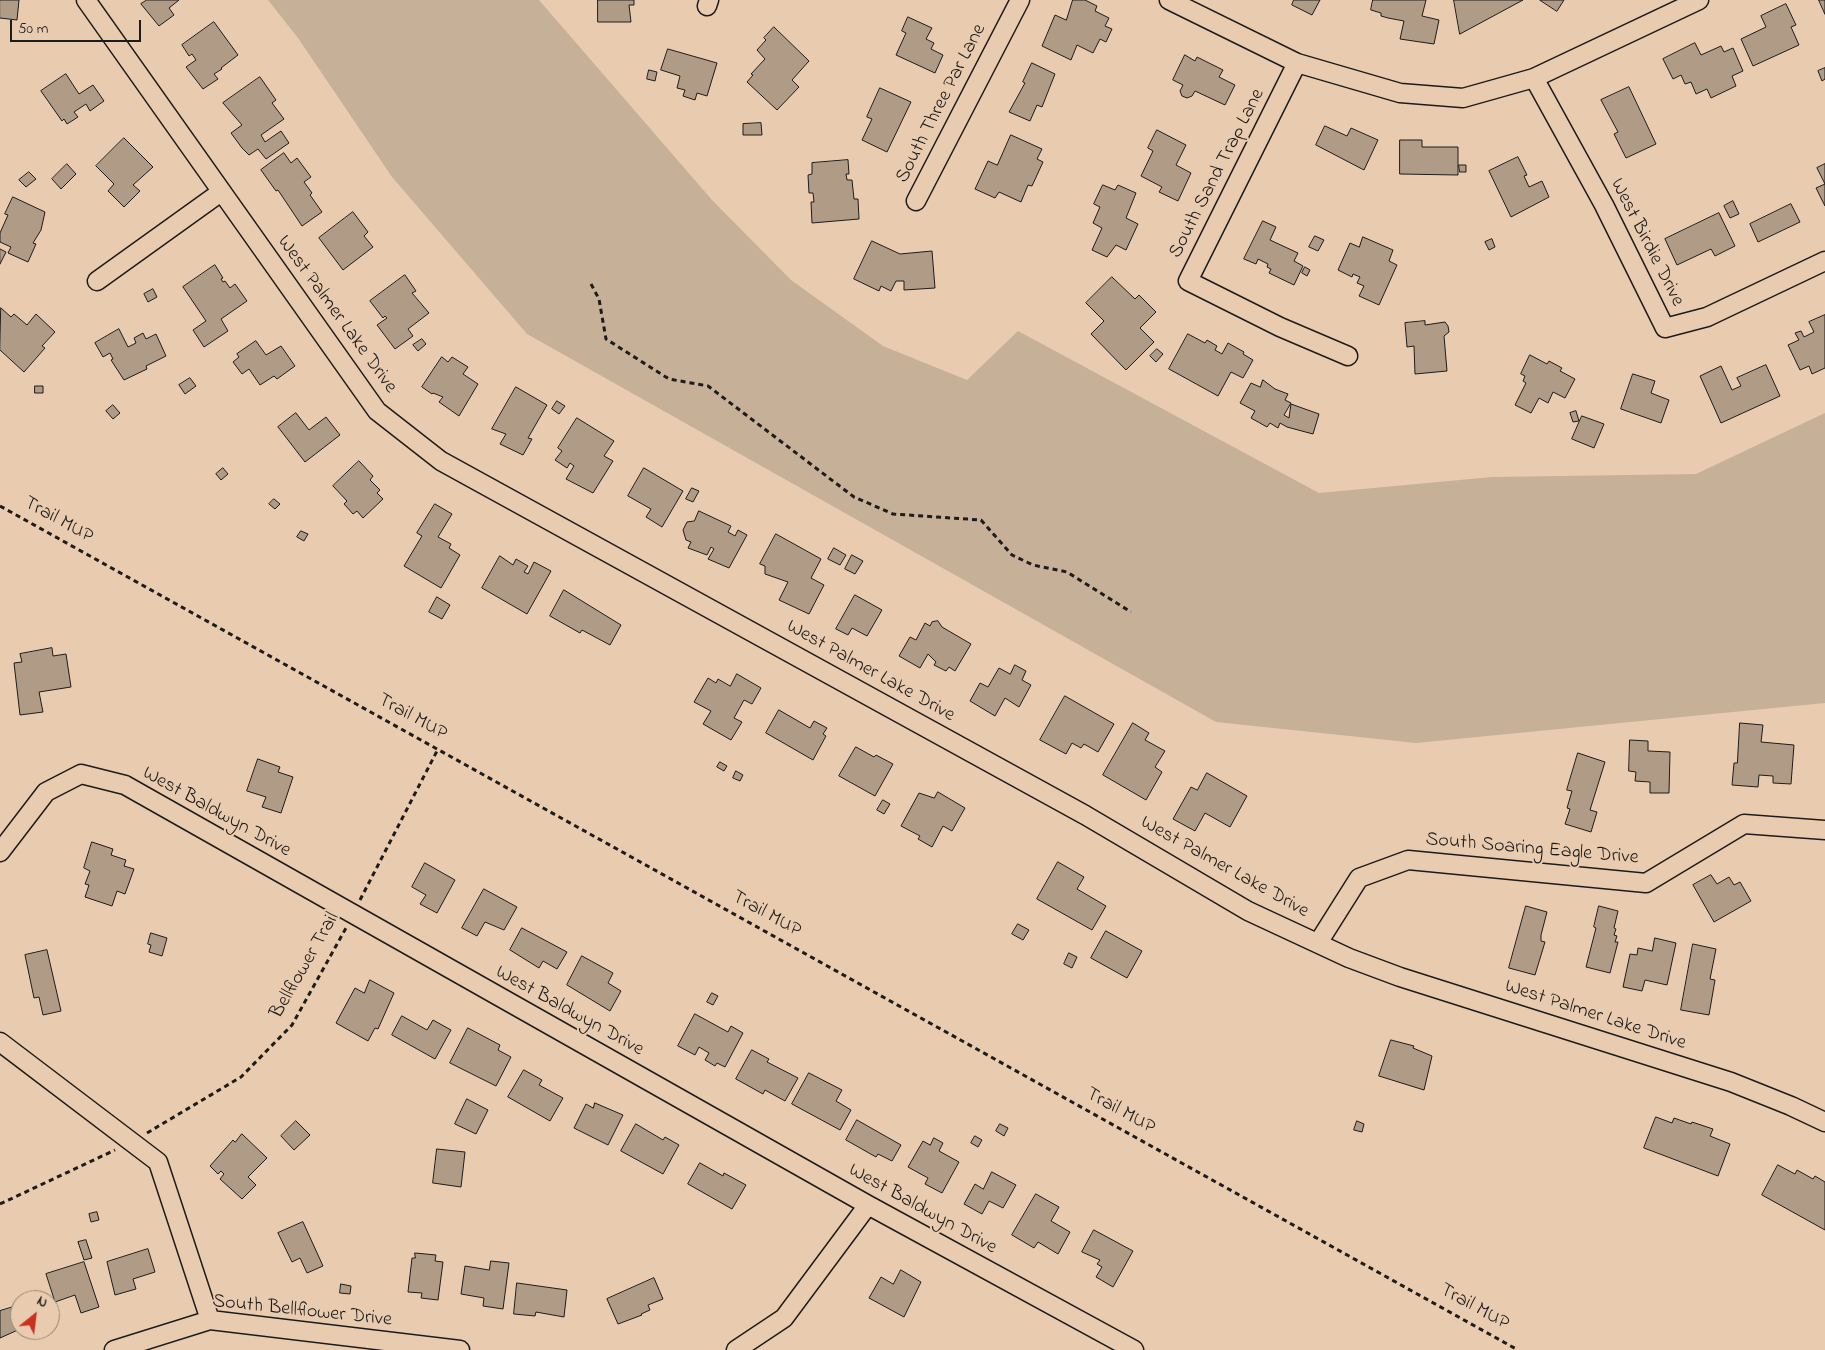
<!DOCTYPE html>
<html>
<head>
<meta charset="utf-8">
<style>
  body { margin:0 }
  #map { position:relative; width:1825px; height:1350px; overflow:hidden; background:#e9ccb0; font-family:"Indie Flower",sans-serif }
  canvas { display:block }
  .north { position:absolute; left:10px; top:1290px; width:50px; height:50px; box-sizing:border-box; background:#e9ccb0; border:1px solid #978675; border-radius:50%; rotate:29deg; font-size:14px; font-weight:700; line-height:20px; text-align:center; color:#1c1c1c }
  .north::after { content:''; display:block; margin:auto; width:18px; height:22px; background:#c8321e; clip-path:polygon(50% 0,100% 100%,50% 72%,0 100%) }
  .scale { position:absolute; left:10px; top:20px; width:131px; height:22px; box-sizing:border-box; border:2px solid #1c1c1c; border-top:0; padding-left:6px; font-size:15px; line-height:18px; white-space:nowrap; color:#1c1c1c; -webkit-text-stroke:4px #e9ccb0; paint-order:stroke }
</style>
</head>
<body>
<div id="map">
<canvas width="1825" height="1350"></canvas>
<div class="north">N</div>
<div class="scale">50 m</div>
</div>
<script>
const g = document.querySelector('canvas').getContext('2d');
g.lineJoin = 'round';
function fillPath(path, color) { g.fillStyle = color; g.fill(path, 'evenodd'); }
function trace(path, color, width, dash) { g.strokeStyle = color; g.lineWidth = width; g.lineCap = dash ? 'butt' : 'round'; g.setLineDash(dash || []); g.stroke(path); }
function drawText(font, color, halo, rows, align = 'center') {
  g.font = font + ' "Indie Flower",sans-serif'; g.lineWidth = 4; g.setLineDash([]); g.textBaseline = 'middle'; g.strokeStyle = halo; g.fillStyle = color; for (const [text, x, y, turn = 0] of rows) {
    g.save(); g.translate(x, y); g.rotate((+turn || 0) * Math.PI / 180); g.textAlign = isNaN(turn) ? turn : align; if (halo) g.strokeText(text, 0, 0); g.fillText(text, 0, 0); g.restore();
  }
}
const green = new Path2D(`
  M268 0H539L712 200 791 280 883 346 967 380 1018 331 1319 493 1492 477 1696 474 1825 413V703L1416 743 1216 722 527 334 392 177 298 38Z`);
const building = new Path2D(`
  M0 0H19L17 20 0 18Z
  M147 0H179L169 8 174 15 159 26 141 4Z
  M598 0H634V5H629L631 22H598Z
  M1073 0H1085L1097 6 1095 11 1109 18 1105 26 1112 29 1106 42 1100 39 1093 53 1077 45 1071 60 1042 46 1055 15 1066 20Z
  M1294 0H1320L1312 15 1292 5Z
  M1373 0H1426L1422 16 1439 20 1434 44 1400 39 1404 21 1388 18 1381 16V13L1371 10Z
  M1454 0H1523L1460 34Z
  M1540 0H1564L1557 11Z
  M1819 0H1825V14Z
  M1786 4 1796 25 1791 27 1799 45 1753 66 1741 39 1766 27 1761 16Z
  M908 17 932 28 926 39 934 43 931 49 943 55 935 73 896 55 906 33 902 31Z
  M214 22 238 55 221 68 222 69 214 74 218 79 203 89 186 67 196 60 192 54 189 56 182 45Z
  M774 27 809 61 792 80 799 87 777 110 747 82 753 75 751 74 765 59 757 50 766 40 764 38Z
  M1695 43 1701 55 1721 46 1724 52 1733 48 1743 71 1732 76 1736 86 1711 98 1707 89 1696 94 1691 82 1685 84 1681 75 1673 79 1663 59Z
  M668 49 717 63 707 96 697 93 695 100 683 96 685 90 677 88 680 76 661 70Z
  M1185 55 1195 61 1197 57 1223 70 1219 77 1235 85 1225 105 1195 91 1192 96 1187 98 1182 96 1180 91 1183 85 1173 80Z
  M1032 63 1055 74 1042 107 1037 105 1030 121 1009 112 1025 83 1023 82Z
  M1825 68V79L1822 81 1818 71Z
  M649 70 657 72 655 81 647 79Z
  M66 74 79 94 93 85 104 101 90 111 86 104 74 112 78 117 67 124 64 119 62 121 41 91Z
  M260 77 276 100 272 103 284 119 261 135 265 142 281 131 289 143 266 159 258 149 249 155 242 148 231 133 242 125 223 103Z
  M1629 87 1656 144 1626 158 1614 134 1618 132 1601 100Z
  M880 88 911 102 887 152 862 140 872 119 867 117Z
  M761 123 762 135H743V124Z
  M1325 126 1347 136 1351 128 1378 140 1364 170 1316 145Z
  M1157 130 1186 145 1176 165 1191 173 1178 201 1159 192 1162 187 1141 176 1153 151 1148 148Z
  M1011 135 1042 149 1037 159 1043 162 1032 186 1028 185 1021 202 999 192 995 198 975 189 988 161 997 165Z
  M124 138 153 167 133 185 140 191 124 207 108 191 114 184 96 166Z
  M1400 140H1422V147H1458V175L1400 174Z
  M284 153 291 163 297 158 311 177 304 182 312 193 310 195 322 212 302 226 278 190 276 191 261 170Z
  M1518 157 1527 175 1524 176 1529 187 1542 181 1549 197 1511 217 1489 171Z
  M848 160 849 174H846L847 180H852L854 199H858L859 219 812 223 811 202H814L813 193H809L808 175 812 174V163Z
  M67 164 76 174 61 189 52 179Z
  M1825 164V206L1816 188 1825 184 1817 168Z
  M1459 165H1466V172H1460Z
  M29 172 36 179 26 187 19 180Z
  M1103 185 1115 190 1118 185 1136 193 1126 218 1138 224 1126 250 1116 245 1107 257 1092 250 1102 228 1093 223 1100 207 1094 204Z
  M13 197 45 212 41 230 33 243 36 244 28 262 8 253 11 247 0 242V233L8 215 5 214Z
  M1733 201 1739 214 1730 218 1724 206Z
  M1791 204 1800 222 1758 242 1750 224Z
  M353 212 368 232 364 236 373 247 343 270 319 238Z
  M1719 213 1735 246 1715 256 1711 249 1677 265 1665 239Z
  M1263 221 1276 227 1270 240 1298 253 1294 261 1303 266 1294 285 1269 273 1271 269 1267 267 1268 264 1258 259 1256 264 1244 259Z
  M1315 236 1324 240 1318 251 1309 247Z
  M1363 237 1393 250 1389 261 1397 265 1379 305 1359 296 1364 286 1357 283 1360 277 1353 274 1352 277 1338 270 1350 243 1359 247Z
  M1492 239 1495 247 1489 250 1485 242Z
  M872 241 900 254 932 251 935 288 904 290V281H896L891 291 881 286 879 291 854 279Z
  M0 249 6 252 0 264Z
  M215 265 223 278 221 279 223 282 225 281 230 288 235 284 247 301 221 319 228 331 204 347 193 330 206 321 183 287Z
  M1305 267 1310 270 1307 276 1302 273Z
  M405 275 416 291 412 293 429 313 408 329 413 336 395 349 377 325 387 318 385 316 383 318 370 301Z
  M1112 277 1135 299 1139 295 1156 312 1140 328 1154 342 1126 370 1091 334 1104 321 1086 303Z
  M153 289 157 297 148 302 144 294Z
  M1 308 11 317 14 314 27 325 36 314 55 332 42 346 45 348 24 372 0 350Z
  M1825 315V368L1812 374 1809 366 1800 370 1788 345 1799 340 1795 333 1801 331 1804 337 1814 332 1809 322Z
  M1425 321V325L1445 322 1448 326 1449 332 1444 336 1447 371 1415 374 1414 346 1407 347 1405 323Z
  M119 329 128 347 136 343 134 338 143 333 146 339 156 334 166 356 146 366 147 369 124 380 111 360 113 359 110 353 103 357 95 343Z
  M1188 334 1205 343 1207 340 1217 346 1215 350 1222 354 1228 343 1244 352 1243 354 1253 360 1243 378 1231 372 1218 396 1169 369Z
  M422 339 426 344 418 351 413 345Z
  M256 341 266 355 281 346 295 366 277 379 274 376 260 385 249 369 242 374 233 362 239 357 237 354Z
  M1157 349 1163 354 1156 362 1150 356Z
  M1530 355 1547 364 1549 361 1562 368 1560 371 1575 379 1565 398 1553 392 1548 403 1539 398 1531 413 1515 405 1526 383 1523 381 1525 376 1521 374Z
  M442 357 448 362 452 357 468 367 463 374 478 384 459 416 439 402 443 397 433 393 432 394 422 387Z
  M1766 365 1780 396 1721 423 1700 376 1721 366 1732 390 1741 386 1737 378Z
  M1633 374 1655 381 1651 393 1669 400 1661 423 1621 409Z
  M190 378 196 386 185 394 179 385Z
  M1263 380 1275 389 1288 394 1285 400 1291 403 1284 415 1289 418 1291 404 1319 414 1313 434 1287 427 1280 423 1278 428 1270 423 1267 427 1251 418 1255 411 1240 403 1251 383 1260 387Z
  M35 386H43V393H35Z
  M516 387 547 405 528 438 532 439 523 455 500 444 506 434 492 429Z
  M557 401 565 406 559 414 552 409Z
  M113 405 120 413 113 419 106 411Z
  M1576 411 1579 421 1573 422 1570 413Z
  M296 413 309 430 326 417 340 435 305 462 278 427Z
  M1582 416 1604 424 1594 448 1572 439Z
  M577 418 614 441 604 456 613 461 593 493 566 479 574 466 570 463 567 468 555 460 562 451 558 448Z
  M359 461 373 476 370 480 380 490 377 493 383 499 363 518 357 511 353 514 344 504 347 501 333 486Z
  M223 468 228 474 221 480 216 474Z
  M644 468 683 491 662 527 646 517 651 509 628 496Z
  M692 488 699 491 693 502 686 499Z
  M274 499 280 504 275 509 269 504Z
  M435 504 452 514 438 537 451 544 449 548 460 555 441 588 404 566 422 536 417 533Z
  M699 511 731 526 728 532 735 536 738 530 747 535 729 568 708 559 714 549 711 547 707 555 688 548 691 542 686 540 683 530 687 522 694 521Z
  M301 531 308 534 304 541 297 537Z
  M776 534 821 559 811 578 824 585 809 614 779 600 788 582 765 574V566L760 564Z
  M834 548 846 555 840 565 828 559Z
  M852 555 863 561 855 574 845 569Z
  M500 556 513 565 516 559 528 566 524 572 528 574 534 562 551 571 527 614 482 588Z
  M564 590 621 625 610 645 582 630 580 633 550 616Z
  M855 595 882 610 867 636 852 628 848 635 836 629Z
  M437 597 450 605 442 619 429 612Z
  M938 621 942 627 971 644 955 671 949 667 946 671 934 665 936 662 928 654 920 668 899 656 910 637 916 640 925 623 930 626 932 622Z
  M52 648 53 656 66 654 71 687 39 692 43 712 20 715 14 663 22 662 20 654Z
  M1015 665 1026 671 1022 680 1031 685 1019 707 1005 698 995 716 970 701 980 683 988 687 999 668 1010 674Z
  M737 674 761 688 752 704 744 700 734 718 742 722 731 740 703 724 711 711 694 702 708 678 716 683 718 679 730 686Z
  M1065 696 1114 724 1098 752 1084 744 1081 748 1072 743 1066 754 1040 740Z
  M779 710 810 728 814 721 827 728 823 734 826 736 813 760 766 733Z
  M1133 723 1149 733 1145 740 1165 751 1155 767 1162 772 1146 800 1103 775Z
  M1740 723 1763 725 1761 742 1794 745 1791 784 1773 783V776L1759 775 1758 787 1732 785 1734 763H1737Z
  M1630 740 1648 741V751L1670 752 1669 793H1650V782L1635 781 1636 772 1629 771Z
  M856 747 874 757 876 755 893 764 875 796 839 776Z
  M1578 753 1605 762 1590 810 1597 812 1591 832 1565 824 1570 809 1567 808 1572 791 1567 790Z
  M258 759 280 767 278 772 293 777 281 813 262 807 266 797 247 791Z
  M720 762 727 766 724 771 717 767Z
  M736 771 743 775 740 781 733 778Z
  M1207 773 1247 796 1230 827 1205 813 1195 831 1173 819 1191 787 1197 790Z
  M938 792 965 808 952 831 943 826 932 847 918 839 920 836 901 826 919 793 934 798Z
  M883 800 890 804 884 814 877 810Z
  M92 842 113 849 111 855 126 860 124 866 134 869 125 894 117 891 112 906 85 897 89 885 85 884 90 871 84 868Z
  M1058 862 1084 877 1077 889 1106 906 1092 930 1037 899Z
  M425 863 455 880 437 913 420 904 426 895 412 887Z
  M1711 875 1717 884 1729 877 1734 885 1740 882 1751 901 1714 922 1693 885Z
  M484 889 517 907 504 930 485 922 477 936 462 928Z
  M1526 906 1547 912 1541 935V941L1545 942 1535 975 1509 968Z
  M1599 906 1618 911 1614 928 1616 929 1614 935 1617 936 1615 942H1618L1610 973 1586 967 1596 928 1594 927Z
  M1018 924 1029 930 1023 940 1012 934Z
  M522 928 567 952 557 969 543 961 539 968 510 950Z
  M1106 931 1142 951 1127 978 1091 958Z
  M151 933 167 938 162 956 149 952 151 945 148 944Z
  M1655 938 1676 943 1667 985 1645 980 1642 991 1623 987 1630 954 1637 955 1638 948 1652 951Z
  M1693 944 1716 949 1710 979 1715 980 1709 1015 1681 1010Z
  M47 950 61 1011 43 1015 39 997 34 998 25 955Z
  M1069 953 1077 957 1072 968 1064 964Z
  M582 956 613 973 608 983 621 991 610 1011 567 985Z
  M370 980 394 993 378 1029 375 1028 368 1041 336 1023 355 988 364 993Z
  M712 993 718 996 713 1005 707 1002Z
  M695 1014 728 1032 731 1026 743 1033 725 1067 717 1063 715 1066 705 1060 709 1053 699 1047 695 1055 678 1046Z
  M402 1016 427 1030 433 1020 451 1030 435 1059 392 1035Z
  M468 1028 500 1045 498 1050 511 1057 496 1086 450 1063Z
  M1391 1040 1414 1046 1413 1048 1432 1056 1424 1090 1379 1076Z
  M752 1050 769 1059 767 1062 798 1078 785 1101 765 1090 763 1094 736 1079Z
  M524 1070 542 1080 539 1085 563 1098 550 1121 508 1097Z
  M809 1073 842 1090 836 1101 851 1110 840 1130 792 1104Z
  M467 1099 488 1110 476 1134 455 1124Z
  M595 1103 623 1115 608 1145 574 1128 586 1104 593 1108Z
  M1656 1117 1672 1123 1674 1118 1691 1124 1692 1122 1713 1129 1710 1136 1730 1144 1718 1176 1644 1148Z
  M857 1120 901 1145 892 1161 878 1154 876 1157 846 1140Z
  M296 1121 310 1135 294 1150 281 1136Z
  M1357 1121 1364 1124 1362 1132 1354 1130Z
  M636 1124 663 1140 665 1137 679 1145 663 1174 621 1151Z
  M1000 1124 1008 1128 1004 1136 996 1131Z
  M242 1134 267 1158 248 1177 256 1185 242 1199 220 1179 224 1174 221 1171 218 1174 210 1166 233 1140 235 1142Z
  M975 1136 982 1140 978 1147 971 1143Z
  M934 1138 943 1143 939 1151 959 1162 942 1193 925 1184 928 1178 908 1167 923 1141 930 1145Z
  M437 1149 465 1152 461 1187 433 1183Z
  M700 1163 723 1176 724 1173 746 1185 732 1209 688 1184Z
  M1778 1165 1795 1174 1797 1170 1813 1179 1815 1176 1825 1182V1230L1762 1195Z
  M992 1172 1016 1185 1003 1208 989 1201 982 1214 964 1204 975 1184 983 1189Z
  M1036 1194 1059 1207 1051 1221 1070 1232 1058 1254 1038 1242 1034 1248 1012 1235Z
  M97 1212 99 1220 91 1222 89 1214Z
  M303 1222 323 1266 307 1273 300 1258 292 1262 278 1233Z
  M1094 1230 1133 1251 1113 1287 1096 1277 1102 1267 1097 1264 1100 1260 1082 1252Z
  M86 1240 92 1258 84 1260 78 1242Z
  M148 1249 155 1272 133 1279 136 1289 115 1295 107 1262Z
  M415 1253 436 1255 435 1261 443 1262 438 1300 421 1298 422 1293 408 1292 412 1258H415Z
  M491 1261 509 1263 503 1309 483 1306 484 1298 461 1294 465 1266 489 1270Z
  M84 1262 99 1307 81 1313 75 1295 55 1302 46 1274Z
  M901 1270 921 1282 904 1317 869 1298 881 1277 893 1284Z
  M654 1278 663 1299 648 1305 650 1310 641 1314 642 1315 618 1324 607 1299Z
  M517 1283 567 1290 564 1317 536 1312 535 1316 514 1314Z
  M341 1284 351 1286 350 1294 340 1293Z
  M20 1305V1329L0 1338V1311Z`);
const path = new Path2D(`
  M591 284 599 299 606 339 669 379 708 386 854 497 893 514 981 520 1012 555 1033 565 1067 572 1131 612
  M0 506 1518 1350
  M360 900 438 749
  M147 1133 241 1077 292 1025 346 928
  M0 1204 115 1150`);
const minor = new Path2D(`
  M86 0 377 411 441 461 1085 815 1248 911 1349 958 1400 977 1731 1082 1791 1106 1825 1122
  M1169 0 1297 63 1400 93 1463 98 1534 78 1699 0
  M707 6 709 0
  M1297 63 1188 281 1280 327 1348 356
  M1534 78 1604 205 1665 328 1707 317 1825 261
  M916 201 1020 0
  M97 281 221 192
  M0 852 46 792 81 774 125 785 868 1205 1134 1350
  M1318 943 1359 878 1408 860 1646 883 1744 824 1825 830
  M0 1042 158 1162 210 1320
  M114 1350 210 1320 460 1350
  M736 1350 784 1318 868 1205`);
const streetNames = [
  ["South Three Par Lane",942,104,-63],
  ["South Sand Trap Lane",1218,174,-63],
  ["West Birdie Drive",1646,243,63],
  ["West Palmer Lake Drive",336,315,54],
  ["Trail MUP",58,521,29],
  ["West Palmer Lake Drive",870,672,29],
  ["Trail MUP",412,718,29],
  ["West Baldwyn Drive",216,813,29],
  ["South Soaring Eagle Drive",1532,850,5],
  ["West Palmer Lake Drive",1224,868,29],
  ["Trail MUP",766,915,29],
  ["Bellflower Trail",306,966,-60],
  ["West Baldwyn Drive",569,1012,29],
  ["West Palmer Lake Drive",1595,1016,18],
  ["Trail MUP",1120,1112,29],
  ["West Baldwyn Drive",922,1210,29],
  ["Trail MUP",1474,1308,29],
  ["South Bellflower Drive",302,1312,6]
];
fillPath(green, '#c7b098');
fillPath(building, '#b09b87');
trace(building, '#1c1c1c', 1);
trace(minor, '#1c1c1c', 21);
trace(path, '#1c1c1c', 3, [5, 4]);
trace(minor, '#e9ccb0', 18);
drawText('20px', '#1c1c1c', '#e9ccb0', streetNames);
</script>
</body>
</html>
